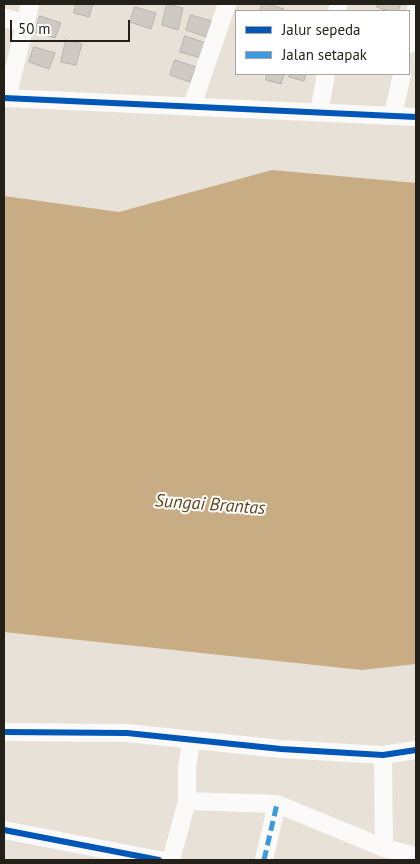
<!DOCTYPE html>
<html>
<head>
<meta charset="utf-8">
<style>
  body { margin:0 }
  #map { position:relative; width:420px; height:864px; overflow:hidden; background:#e7e1d8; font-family:"PT Sans",sans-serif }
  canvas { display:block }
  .frame { position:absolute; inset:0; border:5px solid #231f19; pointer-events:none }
  .legend { position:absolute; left:235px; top:10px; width:175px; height:65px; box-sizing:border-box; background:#fff; border:1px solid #a7a5a3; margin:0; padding:6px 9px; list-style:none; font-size:15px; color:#231f19 }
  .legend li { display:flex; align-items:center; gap:10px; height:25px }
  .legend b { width:25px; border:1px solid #a7a5a3 }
  .scale { position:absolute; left:10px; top:20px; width:120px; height:22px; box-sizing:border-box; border:2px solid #231f19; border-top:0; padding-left:6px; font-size:15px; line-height:18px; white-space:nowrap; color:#231f19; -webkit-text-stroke:4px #fff; paint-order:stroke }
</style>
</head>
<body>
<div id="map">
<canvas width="420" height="864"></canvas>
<div class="frame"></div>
<ul class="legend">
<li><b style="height:6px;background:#0057b8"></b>Jalur sepeda</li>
<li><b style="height:6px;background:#3c9bdf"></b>Jalan setapak</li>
</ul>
<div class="scale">50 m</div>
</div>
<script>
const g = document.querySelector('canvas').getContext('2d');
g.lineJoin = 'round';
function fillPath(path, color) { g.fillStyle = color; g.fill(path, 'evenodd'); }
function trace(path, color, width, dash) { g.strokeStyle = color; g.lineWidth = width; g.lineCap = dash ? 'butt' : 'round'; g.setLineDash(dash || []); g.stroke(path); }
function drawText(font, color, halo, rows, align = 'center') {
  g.font = font + ' "PT Sans",sans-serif'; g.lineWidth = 4; g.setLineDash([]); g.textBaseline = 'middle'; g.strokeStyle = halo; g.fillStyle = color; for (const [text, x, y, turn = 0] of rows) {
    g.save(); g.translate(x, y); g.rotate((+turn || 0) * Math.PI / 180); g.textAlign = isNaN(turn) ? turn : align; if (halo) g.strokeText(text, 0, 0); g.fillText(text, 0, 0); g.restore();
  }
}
const water = new Path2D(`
  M272 170 416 183V664L362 670 4 632V196L119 212Z`);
const building = new Path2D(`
  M76 4H93L89 17 74 13Z
  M167 4 183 8 178 30 162 25Z
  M262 4H267L284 9 283 11H260Z
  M378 4H401L398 11H388L377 7Z
  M135 7 156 13 151 29 130 22Z
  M191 15 212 21 206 37 186 30Z
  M40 16 61 23 55 38 35 32Z
  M185 36 206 43 201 58 180 52Z
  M66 40 82 44 76 65 61 62Z
  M34 47 55 53 49 69 29 62Z
  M175 60 196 67 190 82 170 75Z
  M267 74H284L281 84 266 80Z
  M290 74H306L304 81 289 77Z`);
const street = new Path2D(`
  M337 11 339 4
  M4 18 24 23
  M409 44 416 9
  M4 98 416 117
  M7 98 30 4
  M192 106 227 4
  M319 112 326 74
  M393 115 402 74
  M4 732 127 733 281 749 383 755 416 750
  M383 755 384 848
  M187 801 277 804 384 848 416 856
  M4 830 159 860
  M171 860 187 801V768L191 741
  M264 860 277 804`);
const quiet = new Path2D(`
  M264 860 277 804`);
const cycleway = new Path2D(`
  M4 98 416 117
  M4 732 127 733 281 749 383 755 416 750
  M4 830 159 860`);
const waterNames = [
  ["Sungai Brantas",210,505,4]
];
fillPath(water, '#c8ac83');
fillPath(building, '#cec9c2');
trace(building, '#b7b2ab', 1);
trace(street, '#fbfaf9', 18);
trace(quiet, '#3c9bdf', 5, [10, 5]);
trace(cycleway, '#0057b8', 6);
drawText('italic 18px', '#60451b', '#fff', waterNames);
</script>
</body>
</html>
